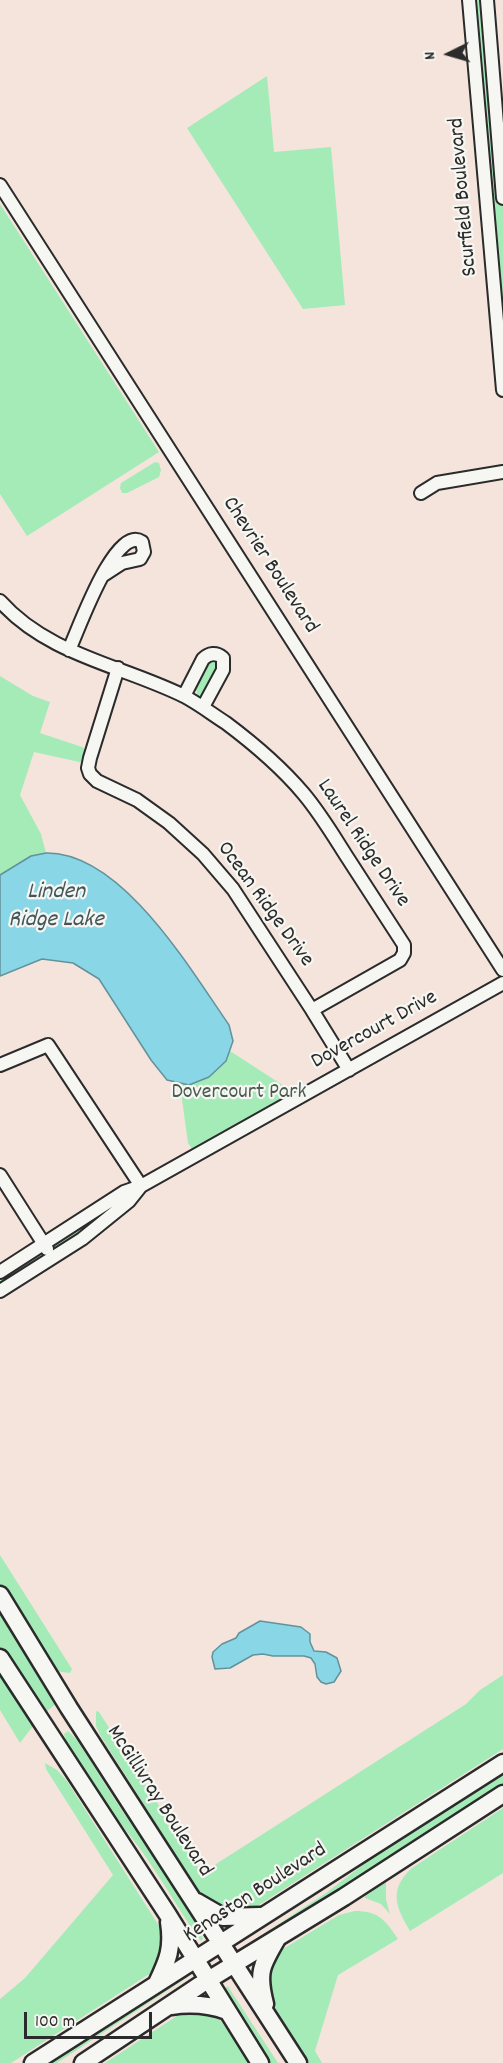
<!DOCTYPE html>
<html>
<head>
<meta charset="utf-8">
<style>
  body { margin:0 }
  #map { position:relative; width:503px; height:2063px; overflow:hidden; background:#f5e4dc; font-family:Dekko,sans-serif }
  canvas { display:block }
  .north { position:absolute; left:419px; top:24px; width:60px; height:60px; -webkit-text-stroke:4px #f6f6f2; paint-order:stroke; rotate:265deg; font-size:16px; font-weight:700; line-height:24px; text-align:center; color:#2b2b2b }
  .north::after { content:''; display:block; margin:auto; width:21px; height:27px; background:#2b2b2b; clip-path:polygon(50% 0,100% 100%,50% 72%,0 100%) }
  .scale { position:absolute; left:24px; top:2012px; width:128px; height:27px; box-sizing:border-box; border:3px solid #2b2b2b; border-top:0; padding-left:8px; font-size:18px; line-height:21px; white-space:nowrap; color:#2b2b2b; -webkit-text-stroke:4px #f6f6f2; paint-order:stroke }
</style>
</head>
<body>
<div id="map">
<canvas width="503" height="2063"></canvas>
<div class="north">N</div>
<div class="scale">100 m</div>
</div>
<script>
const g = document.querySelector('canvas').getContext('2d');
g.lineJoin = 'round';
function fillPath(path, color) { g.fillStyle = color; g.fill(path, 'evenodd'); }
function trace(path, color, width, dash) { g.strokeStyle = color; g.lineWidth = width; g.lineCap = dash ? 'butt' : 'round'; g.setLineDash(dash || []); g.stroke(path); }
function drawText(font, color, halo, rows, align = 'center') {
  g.font = font + ' Dekko,sans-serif'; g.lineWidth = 4.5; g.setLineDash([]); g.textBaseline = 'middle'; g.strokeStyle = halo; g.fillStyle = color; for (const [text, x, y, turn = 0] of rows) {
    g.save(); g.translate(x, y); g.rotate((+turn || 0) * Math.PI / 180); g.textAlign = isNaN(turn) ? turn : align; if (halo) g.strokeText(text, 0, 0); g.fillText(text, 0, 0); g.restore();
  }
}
const green = new Path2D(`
  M469 0H487L503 198V390Z
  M267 76 274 152 331 147 345 305 303 309 187 128Z
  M0 204 159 452 27 536 0 494Z
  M155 462 159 463 161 470 159 477 127 493H122L120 488 121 483Z
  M213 659 217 660 218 666 205 694 201 696 197 695 196 688 210 660Z
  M0 676 33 696 50 702 40 733 82 747 87 750 84 763 34 752 20 795 41 834 46 853 31 857 0 875Z
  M230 1051 301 1097 196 1155 188 1143 181 1092 178 1083 189 1085 226 1061Z
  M124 1192 136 1194 0 1291V1272Z
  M0 1555 72 1669 70 1673 47 1670 63 1698 39 1718 20 1743 0 1710Z
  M503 1675V1749L259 1905C234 1916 217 1913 199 1892L100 1735 96 1726V1711L99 1712 202 1873 466 1704 480 1690Z
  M68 1731 77 1740C96 1769 114 1800 135 1829 156 1859 195 1904 203 1939L201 1941 196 1935C178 1908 162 1880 143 1853 121 1821 71 1770 64 1734Z
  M45 1763 57 1770 67 1781 159 1926 164 1940 157 1969 11 2063H0V1999L25 1978 113 1875 46 1769Z
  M503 1773V1783L418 1837 369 1873 244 1951 242 1948 326 1893 389 1845Z
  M503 1808V1873L410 1931C396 1907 388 1890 412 1868Z
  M386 1882V1900L390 1914 381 1904 365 1898V1896Z
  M355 1911C379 1911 385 1920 398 1939L338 1975 315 2051 322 2063H309L269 1999 267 1966 278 1952 339 1915Z
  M188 1975V1977L57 2063H44L180 1977Z
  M228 1986 229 1988 278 2063H270L255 2043 226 1996 225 1988Z
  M186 2010 217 2015 250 2063H105Z`);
const water = new Path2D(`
  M46 853C122 852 190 969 229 1025L233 1041 226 1061 209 1077 189 1085 167 1080 151 1060 99 979 73 963 42 959 0 976V875L31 856Z
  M260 1621 301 1627 310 1634V1642L314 1651 326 1652 337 1658 341 1671 334 1682 326 1684 321 1682 317 1677 315 1664 311 1658 304 1656H273L263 1654 253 1655 230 1668 215 1669 212 1657 213 1652 222 1644 236 1638 239 1633Z`);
const minor = new Path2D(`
  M469 0 503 390
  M487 0 503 198
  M0 185 503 970
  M421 493 437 483 503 472
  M0 601C48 655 121 665 184 696 199 704 212 714 226 723 254 744 281 767 303 793 320 813 333 835 347 857 366 886 385 916 404 945V953L400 960 312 1010
  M69 650C78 631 115 524 142 542L144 552 140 559 122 563 102 576
  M118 668 90 758 88 768 90 774 97 781 137 800 169 823 203 854 233 889 312 1010 349 1070
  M184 696 203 659C209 653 216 652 223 658V670L203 707
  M0 1065 48 1045 141 1186
  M0 1175 47 1249
  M0 1272 124 1192 141 1186 503 983
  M0 1291 82 1239 129 1201 141 1186`);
const major = new Path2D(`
  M0 1595 69 1708 298 2063
  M0 1658 168 1915 260 2063
  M197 1902 223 1917 260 1916
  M157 1983C168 1960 173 1948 169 1922
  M265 2004C257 1973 261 1966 277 1939
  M171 2006C191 2003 208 2004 227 2011
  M33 2063 503 1763
  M83 2063 200 1985 344 1897 503 1794`);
const streetNames = [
  ["Scurfield Boulevard",465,197,-95],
  ["Chevrier Boulevard",269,566,57],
  ["Laurel Ridge Drive",362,844,56],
  ["Ocean Ridge Drive",264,905,54],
  ["Dovercourt Drive",375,1031,-29],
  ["McGillivray Boulevard",158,1802,57],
  ["Kenaston Boulevard",256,1894,-33]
];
const parkNames = [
  ["Dovercourt Park",239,1094]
];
const waterNames = [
  ["Linden",56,894],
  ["Ridge Lake",56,922]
];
fillPath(green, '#a4ebb8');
fillPath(water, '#88d6e6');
trace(water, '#63929b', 1.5);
trace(minor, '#2b2b2b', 16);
trace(major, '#2b2b2b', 21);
trace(minor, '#f6f6f2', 12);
trace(major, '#f6f6f2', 16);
drawText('22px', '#2b2b2b', '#f6f6f2', streetNames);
drawText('22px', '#495b4e', '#f6f6f2', parkNames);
drawText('italic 24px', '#42565a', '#f6f6f2', waterNames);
</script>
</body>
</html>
